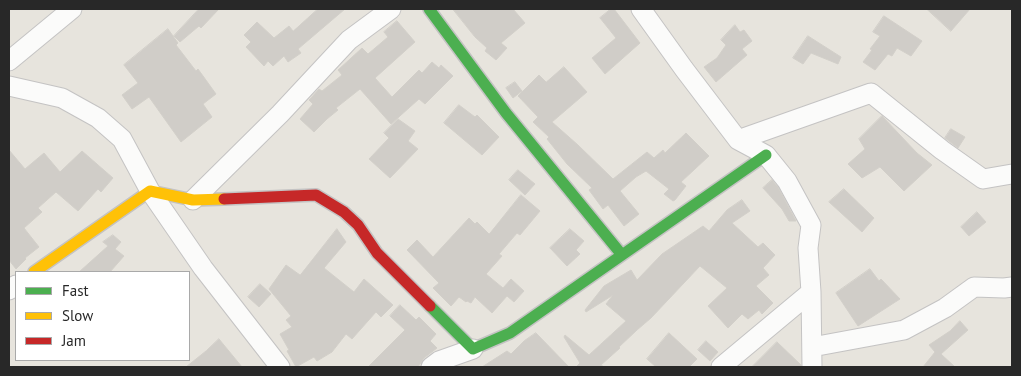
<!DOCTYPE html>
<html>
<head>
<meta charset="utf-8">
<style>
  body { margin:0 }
  #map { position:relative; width:1021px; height:376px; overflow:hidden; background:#e7e4dd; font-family:"PT Sans",sans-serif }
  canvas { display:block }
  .frame { position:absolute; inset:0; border:10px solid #282828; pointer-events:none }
  .legend { position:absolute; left:15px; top:271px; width:175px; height:90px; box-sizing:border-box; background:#fff; border:1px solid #a9a9a9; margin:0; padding:6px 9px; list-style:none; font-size:15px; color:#282828 }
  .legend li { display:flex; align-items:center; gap:10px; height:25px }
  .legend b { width:25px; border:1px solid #a9a9a9 }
</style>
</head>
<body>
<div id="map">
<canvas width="1021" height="376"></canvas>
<div class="frame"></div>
<ul class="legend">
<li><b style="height:6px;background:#4caf50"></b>Fast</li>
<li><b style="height:6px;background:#ffc107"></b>Slow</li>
<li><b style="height:6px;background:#c62828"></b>Jam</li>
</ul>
</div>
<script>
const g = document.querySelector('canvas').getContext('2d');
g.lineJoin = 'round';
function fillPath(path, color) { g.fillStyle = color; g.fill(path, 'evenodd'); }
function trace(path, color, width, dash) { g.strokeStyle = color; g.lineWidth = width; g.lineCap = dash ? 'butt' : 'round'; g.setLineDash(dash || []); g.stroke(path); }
const building = new Path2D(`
  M199 9H219L201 28 199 26 180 42 174 36Z
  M318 9H345L298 49 301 53 288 62 284 56 273 66 268 61 264 66 246 47 251 42 244 35 257 22 274 38 289 26 293 31Z
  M453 9H513L525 23 501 43 507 48 496 60 485 51 487 48 475 37Z
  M611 9H614L640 43 605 74 592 58 616 38 600 18Z
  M927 9H970L951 31Z
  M884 16 922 41 911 56 897 48 892 56 888 54 875 70 863 62 872 50 870 49 880 36 873 32Z
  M397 21 415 42 375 78 392 97 419 70 422 73 432 62 439 68 441 65 453 76 425 104 419 99 391 124 360 89 336 108 338 110 327 119 314 132 300 119 313 104 309 100 319 89 322 91 342 75 338 70 362 48 368 54 388 37 384 32Z
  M735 25 740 32 744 30 752 41 742 49 747 55 716 82 704 67 717 58 726 45 721 40Z
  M168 29 178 43 176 45 196 71 198 69 216 94 203 104 212 117 181 142 149 97 132 109 122 95 138 83 124 65Z
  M808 36 841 57 838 64 811 53 803 64 793 58Z
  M564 67 587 92 552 122 578 145 613 179 647 152 654 158 663 150 665 153 686 133 709 156 681 182 686 186 675 200 673 201 664 194 669 189 646 171 636 177 620 191 639 214 624 226 608 205 603 209 589 190 592 188 567 164 547 139 549 137 533 122 538 117 518 96 539 75 546 82Z
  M515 82 522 91 513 98 506 88Z
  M459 105 475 117 477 115 499 137 482 155 444 123Z
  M882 116 917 153 932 165 904 191 880 167 862 178 848 164 865 149 859 139Z
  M398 119 415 131 408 141 418 149 390 178 369 159 389 138 384 133Z
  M951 129 965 137 958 148 945 138Z
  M9 150 25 169 44 153 60 172 82 151 113 178 101 192 98 189 78 211 56 192 38 208 42 212 24 228 39 247 25 258 26 259 16 269 9 260Z
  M518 170 535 184 525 195 509 180Z
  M772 180 778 187 796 221H789L782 209 763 188Z
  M844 189 874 218 862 232 829 202Z
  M521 195 540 211 520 235 517 233 499 254 502 256 486 274 503 288 511 279 524 291 514 302 507 296 492 313 475 297 471 303 467 301 466 302 459 297 451 306 433 288 439 283 407 250 417 240 433 257 469 218 475 224 477 222 489 234Z
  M742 200 750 211 732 223 758 247 763 243 775 255 763 268 769 275 756 286 773 303 762 314 759 310 748 319 742 314 728 328 708 306 727 288 700 266 651 318 637 330 619 347 620 348 601 365 604 367H576L580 363 564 337 565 335 589 355 626 321 606 304 613 295 586 312 585 310 604 286 631 270 637 280 662 254 703 226 709 231 727 210Z
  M977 212 986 222 969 236 961 227Z
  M337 229 346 242 324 268 354 292 364 279 393 305 381 317 376 312 352 339 346 334 332 352 317 361 314 357 296 367 287 351 289 350 280 334 292 327 286 320 291 316 269 289 286 265 300 275Z
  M570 229 584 241 576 250 580 254 567 266 550 248Z
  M113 235 121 242 115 249 124 256 110 272H79L108 246 103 242Z
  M870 269 879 281 881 279 900 299 858 326 836 293Z
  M260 284 271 294 259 307 248 297Z
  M400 305 416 320 419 317 436 334 430 341 437 348 424 358 418 367H368L405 330 390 316Z
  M960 321 968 330 941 354 955 367H923L935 352 929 345 950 331Z
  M536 333 569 367H482L507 351 511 354 524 341Z
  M669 333 697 359 689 367H656L647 359Z
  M219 339 242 367H186L206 351Z
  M706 341 718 352 710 361 698 350Z
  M777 342 801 365V367H752Z`);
const street = new Path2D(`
  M641 9 684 69 738 140 766 155 787 181 811 225 808 248 811 292 812 367
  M9 61 72 9
  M9 86 62 98 98 118 122 139 150 191 203 268 280 367
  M738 140 871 93 942 150 983 179 1012 174
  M193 200 280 114 349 40 391 9
  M9 290 16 285
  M812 347 904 330 945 308 974 287 1004 288 1012 287
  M431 367 439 361 473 349
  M721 367 811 292`);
const fast = new Path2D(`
  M429 9 506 113 622 255 766 155
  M430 306 473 349 510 333 622 255`);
const slow = new Path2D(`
  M34 272 150 191 193 200 224 199`);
const jam = new Path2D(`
  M224 199 316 195 344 212 358 225 377 253 430 306`);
fillPath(building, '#d0cdc8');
trace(building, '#d2cfc9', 1);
trace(street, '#c4c3c3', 21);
trace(fast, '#c4c3c3', 14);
trace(slow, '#c4c3c3', 14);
trace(jam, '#c4c3c3', 14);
trace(street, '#fbfbfa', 19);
trace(fast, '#4caf50', 11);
trace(slow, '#ffc107', 11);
trace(jam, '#c62828', 11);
</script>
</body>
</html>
